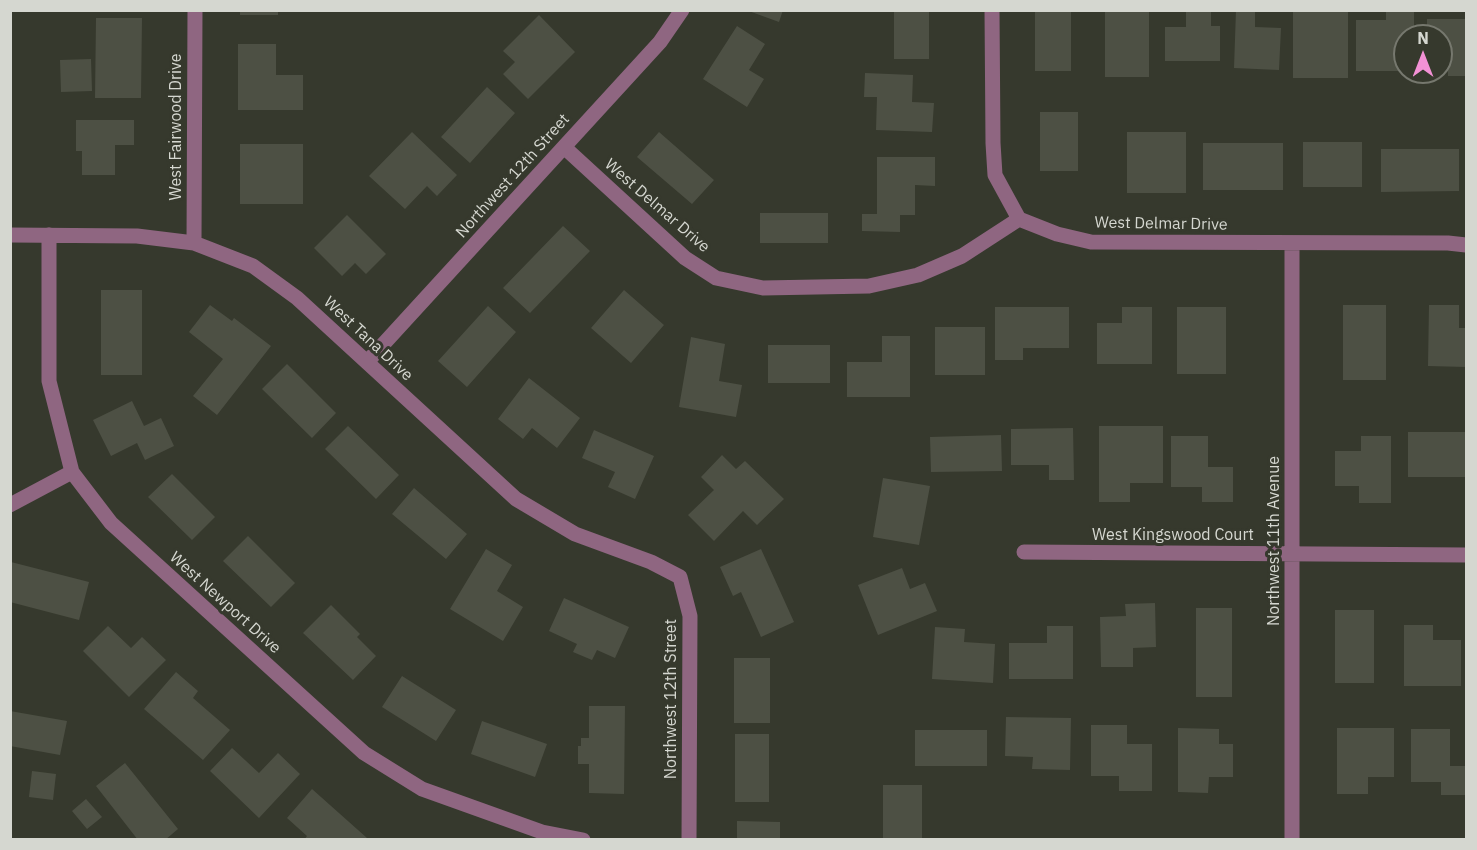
<!DOCTYPE html>
<html>
<head>
<meta charset="utf-8">
<style>
  body { margin:0 }
  #map { position:relative; width:1477px; height:850px; overflow:hidden; background:#36392d; font-family:"IBM Plex Sans",sans-serif }
  canvas { display:block }
  .frame { position:absolute; inset:0; border:12px solid #d5d7d0; pointer-events:none }
  .north { position:absolute; left:1393px; top:24px; width:60px; height:60px; box-sizing:border-box; background:#36392d; border:2px solid #76786e; border-radius:50%; rotate:0deg; font-size:16px; font-weight:700; line-height:24px; text-align:center; color:#d5d7d0 }
  .north::after { content:''; display:block; margin:auto; width:21px; height:27px; background:#f391d5; clip-path:polygon(50% 0,100% 100%,50% 72%,0 100%) }
</style>
</head>
<body>
<div id="map">
<canvas width="1477" height="850"></canvas>
<div class="frame"></div>
<div class="north">N</div>
</div>
<script>
const g = document.querySelector('canvas').getContext('2d');
g.lineJoin = 'round';
function fillPath(path, color) { g.fillStyle = color; g.fill(path, 'evenodd'); }
function trace(path, color, width, dash) { g.strokeStyle = color; g.lineWidth = width; g.lineCap = dash ? 'butt' : 'round'; g.setLineDash(dash || []); g.stroke(path); }
function drawText(font, color, halo, rows, align = 'center') {
  g.font = font + ' "IBM Plex Sans",sans-serif'; g.lineWidth = 6; g.setLineDash([]); g.textBaseline = 'middle'; g.strokeStyle = halo; g.fillStyle = color; for (const [text, x, y, turn = 0] of rows) {
    g.save(); g.translate(x, y); g.rotate((+turn || 0) * Math.PI / 180); g.textAlign = isNaN(turn) ? turn : align; if (halo) g.strokeText(text, 0, 0); g.fillText(text, 0, 0); g.restore();
  }
}
const building = new Path2D(`
  M240 10H278V15H240Z
  M746 10H783L779 22Z
  M894 10H929V59H894Z
  M1035 10H1071V71H1035Z
  M1105 10H1149V77H1105Z
  M1186 10H1211V26H1220V61H1165V27H1186Z
  M1236 10H1255V27L1281 28 1279 70 1234 68Z
  M1293 10H1348V78H1293Z
  M1386 10H1414V36H1405V71H1356V20H1386Z
  M539 15 575 52 528 99 503 74 515 62 503 51Z
  M96 18H142L141 98H95Z
  M1427 19H1466V76H1448V53H1441V36H1427Z
  M737 26 765 44 749 70 764 79 747 107 703 79Z
  M238 44H276V75H303V110H238Z
  M91 59 92 91 61 92 60 60Z
  M865 73 913 75 912 102 934 103 932 132 876 130 877 97H864Z
  M487 87 515 113 470 163 441 137Z
  M1040 112H1078V171H1040Z
  M76 120H134V145H115V175H82V151H76Z
  M412 132 457 175 437 196 427 186 405 209 369 176Z
  M659 132 714 180 692 204 637 157Z
  M1127 132H1186V193H1127Z
  M1303 142H1362V187H1303Z
  M1203 143H1283V190H1203Z
  M240 144H303V204H240Z
  M1381 149H1459V191L1381 192Z
  M877 157H935V186L915 185V215H900V232L862 231V214H877Z
  M760 213H828V243H760Z
  M347 215 386 254 366 274 355 263 342 276 314 248Z
  M563 226 590 251 530 313 503 288Z
  M101 290H142V375H101Z
  M624 290 664 325 631 363 591 328Z
  M210 305 232 321 234 318 271 346 217 415 193 396 223 359 189 332Z
  M1343 305H1386V380H1343Z
  M1429 305H1459V328H1466V367L1428 366Z
  M488 306 516 332 467 387 438 361Z
  M995 307H1069V348H1023V360H995Z
  M1122 307H1152V364H1097V323H1122Z
  M1177 307H1226V374H1177Z
  M935 327H985V375H935Z
  M882 336H910V397H847V362H882Z
  M691 337 725 344 719 381 742 385 736 417 679 407Z
  M768 345H830V383H768Z
  M287 364 336 413 312 438 262 389Z
  M529 378 580 418 557 448 532 428 523 439 498 419Z
  M132 401 144 426 161 418 174 446 145 460 137 443 111 456 93 420Z
  M348 426 399 475 376 499 325 449Z
  M1099 426H1163V483H1130V502H1099Z
  M1073 428 1074 480H1049V465H1011V429Z
  M594 430 654 456 635 499 608 487 615 472 582 458Z
  M1408 432H1466V477H1408Z
  M1001 435 1002 471 931 472 930 437Z
  M1171 436H1208V467H1233V502H1202V487H1171Z
  M1361 436H1391V503H1359V486H1335V451H1361Z
  M722 455 736 469 745 461 784 499 757 525 743 511 714 541 688 515 714 490 701 477Z
  M172 474 215 517 192 540 148 497Z
  M883 478 930 486 919 545 873 537Z
  M414 488 467 534 446 559 392 514Z
  M248 536 295 583 271 607 223 561Z
  M486 549 512 565 497 591 523 607 503 641 450 609Z
  M761 549 794 622 761 637 741 592 733 596 720 567Z
  M11 562 89 582 79 620 10 602Z
  M902 568 910 589 925 583 937 611 878 635 858 585Z
  M564 598 629 627 615 658 597 650 592 660 573 652 577 644 549 631Z
  M1155 603 1156 647 1133 648V667H1101L1100 617 1126 616 1125 604Z
  M331 605 360 634 357 637 376 656 353 680 303 633Z
  M1196 608H1232V697H1196Z
  M1335 610H1374V683H1335Z
  M1404 625H1433V640H1461V686H1404Z
  M108 626 131 648 142 637 166 660 129 697 83 651Z
  M1047 626H1073V679H1009V643H1047Z
  M935 627 965 629 964 642 995 644 993 683 932 679Z
  M734 658H770V723H734Z
  M176 672 198 691 193 698 230 730 203 760 144 709Z
  M402 676 456 710 436 741 382 707Z
  M589 706H625L624 794 589 793V764H578V746H581V738H589Z
  M10 711 67 721 60 755 10 746Z
  M1006 717 1071 718 1070 770 1032 769 1033 757 1005 756Z
  M482 721 547 744 535 777 471 754Z
  M1091 725H1127V744H1152V791H1119V776H1091Z
  M1178 728 1219 729V744H1233V777H1209L1208 793 1178 792Z
  M1337 728H1394V777H1368V794H1337Z
  M1411 729H1450V766H1466V795H1441V782H1411Z
  M915 730H987V766H915Z
  M735 734H769V802H735Z
  M232 748 259 773 278 753 300 774 259 818 210 771Z
  M125 763 178 829 165 840H138L96 786Z
  M32 771 56 774 53 800 29 797Z
  M883 785H922V840H883Z
  M312 789 367 838 366 840H304L307 836 287 818Z
  M86 799 102 817 87 829 72 811Z
  M737 821 780 822V840H737Z`);
const minor = new Path2D(`
  M992 10 993 143 995 175 1019 219
  M564 147 685 258 716 278 763 288 869 286 918 275 962 256 1019 219 1057 234 1091 242 1448 243 1466 245
  M10 235 137 236 194 243 253 266 297 298 516 499 575 534 651 562 680 577 690 616 689 840
  M49 235V381L72 472 111 523 364 753 422 789 542 832 583 840
  M194 243 195 10
  M1292 243V840
  M367 362 660 42 682 10
  M10 505 72 472
  M1024 552 1466 555`);
const streetNames = [
  ["West Fairwood Drive",176,127,-90],
  ["Northwest 12th Street",513,176,-48],
  ["West Delmar Drive",657,206,41],
  ["West Delmar Drive",1161,224,1],
  ["West Tana Drive",368,339,43],
  ["West Kingswood Court",1173,535],
  ["Northwest 11th Avenue",1274,541,-90],
  ["West Newport Drive",225,603,42],
  ["Northwest 12th Street",671,699,-90]
];
fillPath(building, '#4d5044');
trace(minor, '#8f6681', 15);
drawText('16px', '#d5d7d0', '#36392d', streetNames);
</script>
</body>
</html>
